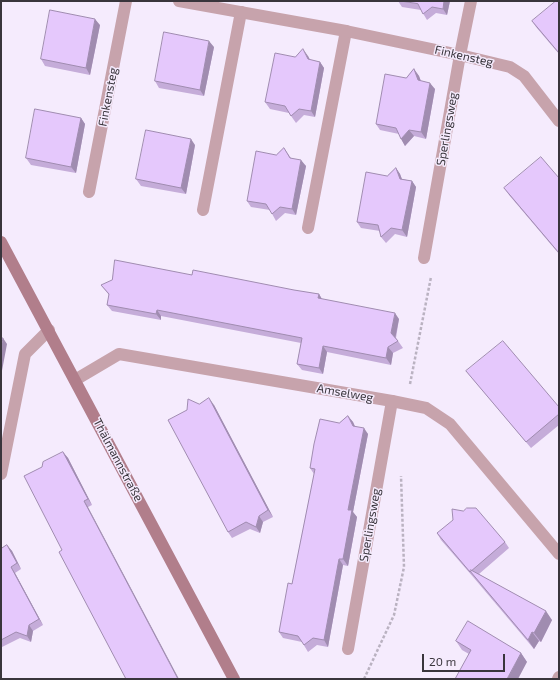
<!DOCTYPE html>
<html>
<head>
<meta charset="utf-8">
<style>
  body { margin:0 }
  #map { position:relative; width:560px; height:680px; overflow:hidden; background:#f5ebfd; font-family:"Exo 2",sans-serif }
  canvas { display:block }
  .frame { position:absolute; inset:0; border:2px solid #39353c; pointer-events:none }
  .scale { position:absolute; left:422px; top:654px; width:83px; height:18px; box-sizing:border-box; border:2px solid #39353c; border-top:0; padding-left:5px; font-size:12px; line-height:14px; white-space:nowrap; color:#39353c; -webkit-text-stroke:3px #f5ebfd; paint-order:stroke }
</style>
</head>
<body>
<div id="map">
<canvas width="560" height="680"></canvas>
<div class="frame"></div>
<div class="scale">20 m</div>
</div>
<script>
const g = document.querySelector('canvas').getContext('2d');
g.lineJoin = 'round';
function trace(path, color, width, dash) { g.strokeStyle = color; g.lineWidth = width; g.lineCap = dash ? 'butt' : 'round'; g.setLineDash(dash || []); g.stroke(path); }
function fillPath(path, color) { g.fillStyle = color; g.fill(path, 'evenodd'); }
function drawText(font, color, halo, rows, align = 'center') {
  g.font = font + ' "Exo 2",sans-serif'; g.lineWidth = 3; g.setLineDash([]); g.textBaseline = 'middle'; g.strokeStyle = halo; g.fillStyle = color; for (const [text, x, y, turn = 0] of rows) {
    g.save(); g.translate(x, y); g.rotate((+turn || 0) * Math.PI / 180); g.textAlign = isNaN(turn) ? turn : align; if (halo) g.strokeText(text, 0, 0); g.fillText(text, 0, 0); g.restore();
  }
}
const path = new Path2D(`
  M410 384 431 277
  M364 679 394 615 404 567 401 476`);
const lane = new Path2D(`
  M89 192 126 1
  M203 210 241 12
  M308 228 346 31
  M424 258 460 55
  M1 474 25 354 49 330
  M348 649 392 401`);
const street = new Path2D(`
  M179 1 346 31 460 55 510 67 524 76 559 121
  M460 55 471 1
  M75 380 119 354 392 401 426 408 450 424 559 554
  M558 679 559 677`);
const secondary = new Path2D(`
  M1 242 234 679`);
const wall = new Path2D(`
  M398 1H450L447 15 436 13 427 20 421 10 402 7Z
  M559 1V54L536 27 532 21Z
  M100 25 90 75 45 66 41 59Z
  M214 47 204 96 159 88 155 81Z
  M308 56 310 60 320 62 324 68 315 117 304 115 296 123 289 113 270 109 265 102 295 57Z
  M414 69 419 76 421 81 435 89 426 139 414 136 405 146 399 134 380 130 376 124 406 78Z
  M81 118 85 124 76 173 31 165 26 158Z
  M195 145 186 194 141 186 136 179Z
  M284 148 291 158 306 166 296 215 285 213 276 221 270 210 251 207 247 201 276 155Z
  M396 168 400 174 402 179 412 181 416 187 407 237 395 234 386 243 381 237 380 231 361 228 357 222 387 176Z
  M559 178V254L509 195 504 188Z
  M192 275 319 294 322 299 399 319 396 338 403 348 393 353 391 365 327 352 323 374 302 370 297 364 301 343 161 316V320L112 311 107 305 109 295 101 285Z
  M466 371 559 407V425L531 448 471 377Z
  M199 404 214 405 273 517 263 522 260 533 250 529 232 538 228 532Z
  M348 416 353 422 355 426 368 434 353 512 357 517 348 566 343 565 328 647 317 645 308 652 302 642 283 638 279 632 292 584 314 474 310 468 339 423Z
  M63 452 68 458 92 505 88 507 62 550Z
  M437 533 505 542 509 548 479 574 552 620 541 642 539 641 534 649 474 578 441 540Z
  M7 545 12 551 21 569 15 573 43 625 33 631 31 642 20 638 2 647 1 645V549Z
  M456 641 521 653 527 662 469 654 462 650Z`);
const shadedWall = new Path2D(`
  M444 1H450L447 15 443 9Z
  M95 19 100 25 90 75 86 68Z
  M209 41 214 47 204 96 200 90Z
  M303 49 308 56 313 66 308 59Z
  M320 62 324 68 315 117 311 111Z
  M414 69 419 76 423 87 418 80Z
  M430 83 435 89 426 139 421 132Z
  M81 118 85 124 76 173 71 167Z
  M409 130 414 136 405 146 401 139Z
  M191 139 195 145 186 194 181 188Z
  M301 160 306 166 296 215 292 209Z
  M396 168 400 174 404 185 400 179Z
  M412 181 416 187 407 237 402 230Z
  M319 294 323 301 318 298Z
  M157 310 161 316V320L156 314Z
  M395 313 399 319 395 339 391 333Z
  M3 338 7 344 1 376V348Z
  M323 346 327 352 323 374 319 368Z
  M388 347 393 353 391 365 386 358Z
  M209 398 214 405 273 517 268 510Z
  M348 416 353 422 357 432 353 426Z
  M364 428 368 434 353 512 357 517 348 566 343 559 348 510Z
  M63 452 68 458 92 505 88 499Z
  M84 501 88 507 179 679H178Z
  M259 516 263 522 260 533 256 527Z
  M7 545 12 551 21 569 17 563Z
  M339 559 343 565 328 647 324 640Z
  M11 567 15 573 43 625 39 619Z
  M546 611 552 620 541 642 534 633Z
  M29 625 33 631 31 642 27 636Z
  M532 632 539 641 534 649 528 640Z
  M521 653 527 662 518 679H507Z`);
const building = new Path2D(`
  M401 1H444L443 9 432 7 423 14 418 4Z
  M556 1H559V53L532 21Z
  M50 10 95 19 86 68 41 59Z
  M164 32 209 41 200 90 155 81Z
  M303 49 308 59 320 62 311 111 299 109 291 116 285 106 265 102 275 53 295 57Z
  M414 69 418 80 430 83 421 132 409 130 401 139 396 128 376 124 385 74 406 78Z
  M35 109 81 118 71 167 26 158Z
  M146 130 191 139 181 188 136 179Z
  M284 148 290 158 301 160 292 209 280 207 272 214 266 204 247 201 256 151 276 155Z
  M541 157 559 178V253L504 188Z
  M396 168 400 179 412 181 402 230 391 228 381 237 378 225 357 222 366 172 387 176Z
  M115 260 192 275 193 270 294 290 319 294 318 298 395 313 391 333 398 341 388 347 386 358 323 346 319 368 297 364 302 338 157 310 156 314 107 305 109 294 101 285 112 280Z
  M1 338H3L1 348Z
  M503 341 559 407V414L526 442 466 371Z
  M209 398 268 510 259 516 256 527 246 522 228 532 168 420 187 410 188 399 199 404Z
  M348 416 353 426 364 428 348 510H352L343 559H339L324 640 313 638 304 645 298 636 279 632 288 583 292 584 315 469 310 468 314 444 320 419 339 423Z
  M63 452 88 499 84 501 178 679H126L59 552 62 550 24 476 42 467 43 462Z
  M467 508H476L505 542 470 572 437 533 453 520 452 509 463 511Z
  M7 545 17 563 11 567 39 619 29 625 27 636 16 632 1 640V549Z
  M471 570 546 611 534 633 532 632 528 640 470 571Z
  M468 621 521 653 507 679H455L471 650 456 641Z`);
const streetNames = [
  ["Finkensteg",464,56,13],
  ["Finkensteg",108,97,-79],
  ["Sperlingsweg",447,129,-80],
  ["Amselweg",345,393,10],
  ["Thälmannstraße",118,460,62],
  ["Sperlingsweg",370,525,-80]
];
trace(path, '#bab2c1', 2.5, [3, 2]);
trace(lane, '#c7a3ac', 12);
trace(street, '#c7a3ac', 12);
trace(secondary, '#b17e8b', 12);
fillPath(wall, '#c5acd9');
fillPath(shadedWall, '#a08cb0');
fillPath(building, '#e5c8fc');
trace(building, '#a08cb0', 1);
drawText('12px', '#39353c', '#f5ebfd', streetNames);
</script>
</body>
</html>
